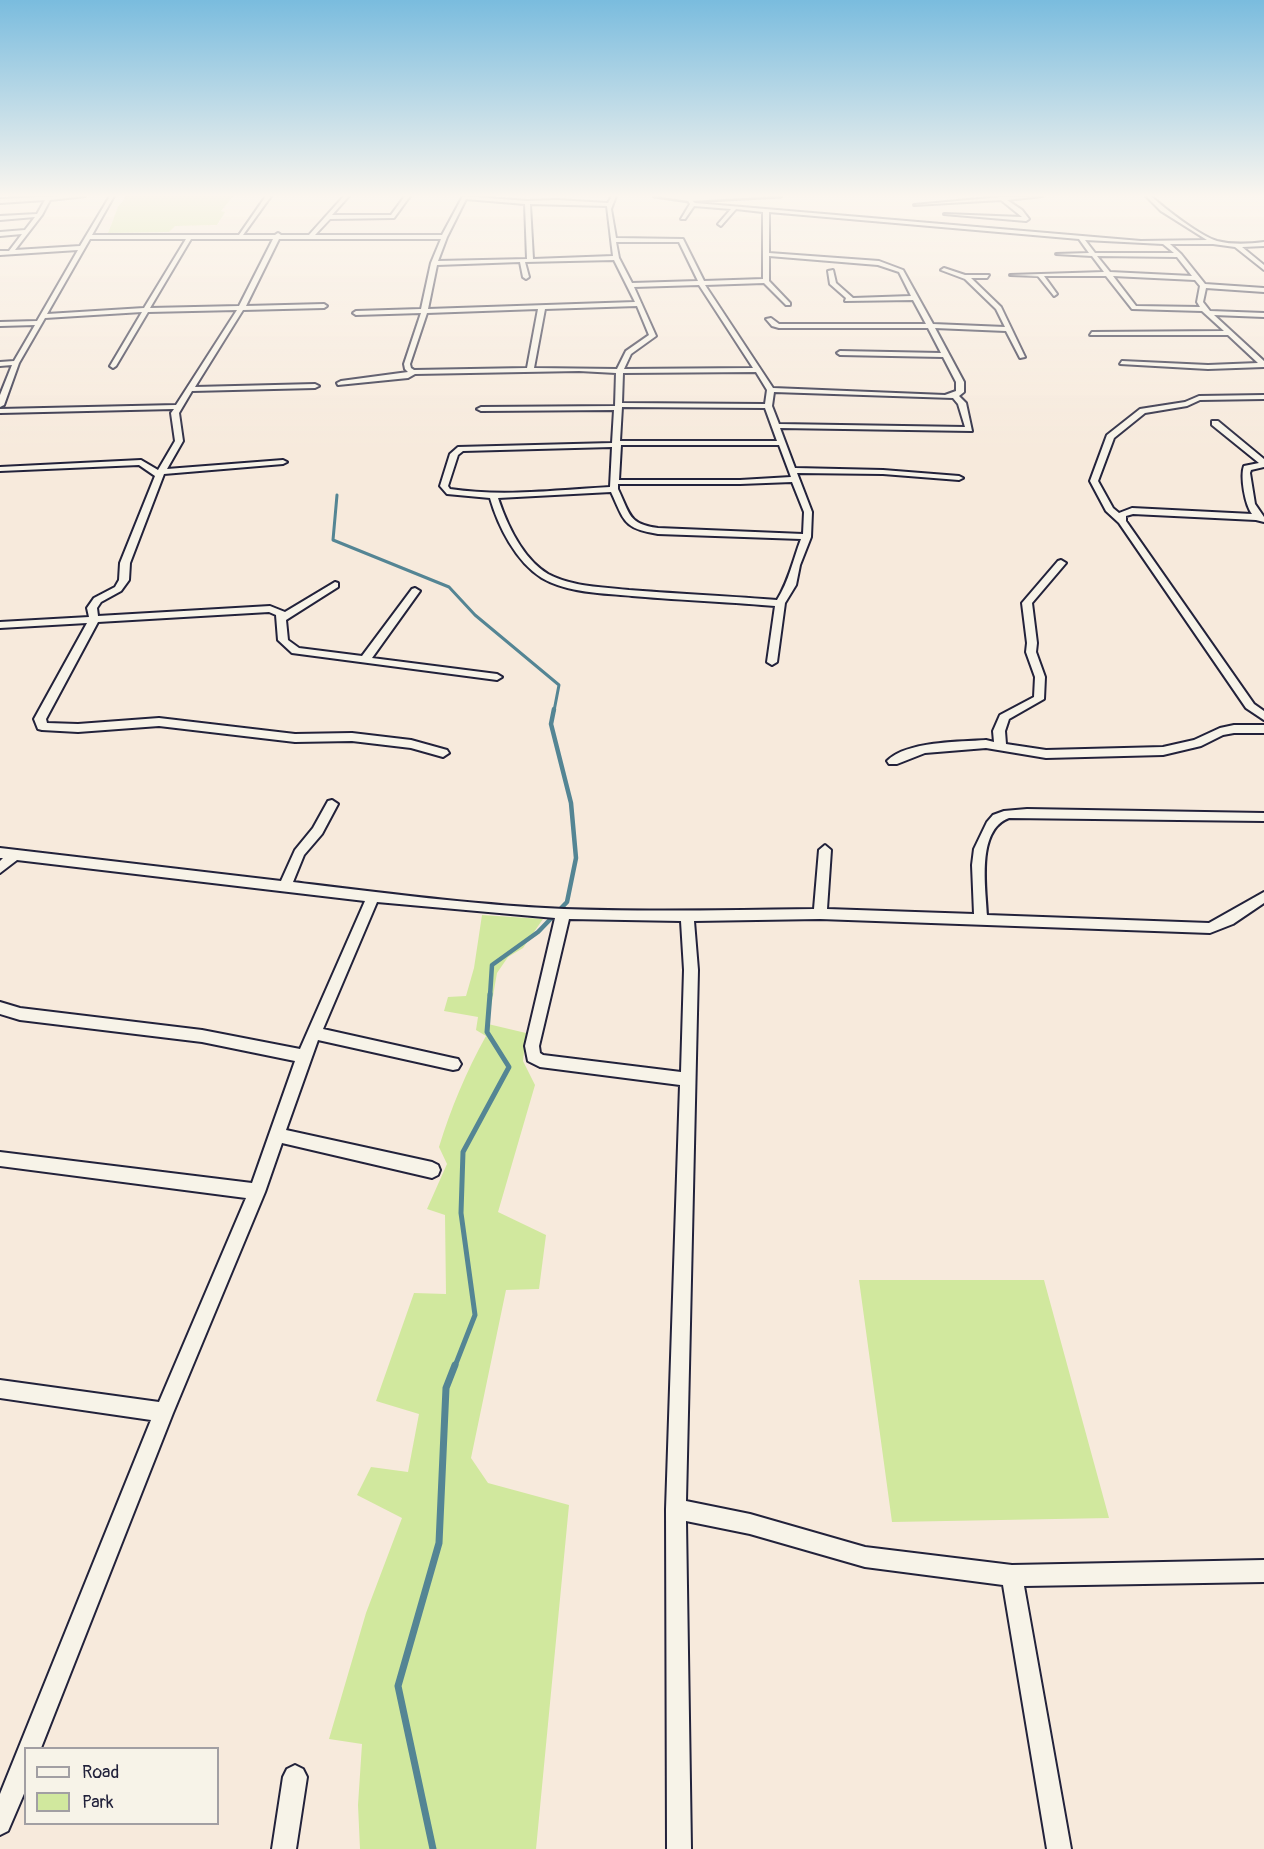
<!DOCTYPE html>
<html>
<head>
<meta charset="utf-8">
<style>
  body { margin:0 }
  #map { position:relative; width:1264px; height:1849px; overflow:hidden; background:#f7eadc; font-family:Pangolin,sans-serif }
  canvas { display:block }
  .legend { position:absolute; left:24px; top:1747px; width:195px; height:78px; box-sizing:border-box; background:#f7f3e8; border:2px solid #a29fa3; margin:0; padding:8px 10px; list-style:none; font-size:18px; color:#22223b }
  .legend li { display:flex; align-items:center; gap:12px; height:30px }
  .legend b { width:30px; border:2px solid #a29fa3 }
</style>
</head>
<body>
<div id="map">
<canvas width="1264" height="1849"></canvas>
<ul class="legend">
<li><b style="height:8px;background:#f7f3e8"></b>Road</li>
<li><b style="height:16px;background:#d1e89e"></b>Park</li>
</ul>
</div>
<script>
const g = document.querySelector('canvas').getContext('2d');
g.lineJoin = 'round';
function fillPath(path, color) { g.fillStyle = color; g.fill(path, 'evenodd'); }
function trace(path, color, width, dash) { g.strokeStyle = color; g.lineWidth = width; g.lineCap = dash ? 'butt' : 'round'; g.setLineDash(dash || []); g.stroke(path); }
const green = new Path2D(`
  M127 196H233L221 211 225 212 217 225 175 226 169 232 108 233 118 207Z
  M482 915 543 919 523 948 508 957 497 973 488 1024 526 1033 523 1061 535 1085 498 1212 546 1235 539 1289 506 1290 471 1458 488 1483 569 1505 536 1849H360L358 1805 362 1744 329 1739 366 1613 402 1518 357 1495 371 1467 408 1472 419 1414 376 1401 414 1293 446 1294 445 1215 427 1209 447 1164 439 1147C451 1108 466 1072 486 1036L476 1030 478 1017 444 1011 448 997 466 996 474 968Z
  M859 1280H1044L1109 1518 892 1522Z`);
const streamFar3 = new Path2D(`
  M337 495 333 540 449 587 475 615 559 685 554 711`);
const streamFar2 = new Path2D(`
  M490 996 492 965 538 932 567 902 576 858 571 803 551 724 554 709`);
const streamFar1 = new Path2D(`
  M455 1366 475 1315 461 1213 463 1152 509 1067 487 1032 490 994`);
const stream = new Path2D(`
  M433 1849 398 1686 439 1543 446 1388 455 1365`);
const minor = new Path2D(`
  M58 196H85L50 200 42 215 15 250 80 246 110 196H114L92 235H239L266 196H271L243 235H275L278 233 281 235H309L344 196H349L332 215H391L405 196H410L394 218 330 219 315 235H442L463 196 527 201 557 200 608 203 612 196H616L611 209 616 238 683 239 704 281 763 279V212L736 209 721 226 718 224 731 209 694 206 685 219H681L690 204 687 199 689 198 695 203 1141 241 1207 240 1161 211 1146 196H1151C1164 208 1200 236 1217 241 1233 245 1248 244 1264 242V246L1242 247 1264 265V270L1235 247 1213 244H1170L1181 254 1205 284 1264 288V292L1206 288 1203 302 1210 311 1264 313V317L1214 315 1264 361V367L1208 369 1120 364 1122 361 1208 365 1258 363 1228 335H1090L1092 332 1224 331 1202 311 1132 309 1106 276H1044L1057 294 1054 296 1038 276 1010 275 1104 272 1092 256 1056 254 1089 253 1079 239 769 212V253L879 261 903 270 933 324 1005 327 996 309 965 279 941 270 944 268 965 275H989L987 278H971L1001 307 1025 357 1020 358 1006 331 935 328 964 382V392L959 396 966 403 972 431 780 428 795 468 883 470 959 476 963 478 959 480 883 474 797 473 812 512 811 537 800 565 796 585 785 603 777 662 772 665 767 662 775 606C727 602 679 600 632 596 602 593 568 593 542 578 516 562 498 526 490 498L447 494 440 486 450 454 458 447 612 443 614 410 481 411 477 409 481 407 615 406 616 373 579 371 415 374 408 378 338 385 337 383 341 381 408 372 405 369 404 364 421 313 356 315 353 313 356 311 421 309 431 263 441 239H279L246 306 324 304 327 306 324 308 243 310 195 387 315 384 319 386 315 388 192 391 179 413 183 441 167 469 283 460 287 462 283 464 164 474 130 563 129 580 121 591 101 602 97 608 98 616 270 606 285 612 335 582 338 583V587L286 620 288 640 299 648 362 656 412 589 415 588 420 591 372 658 497 674 502 677 497 680 292 653 278 640 276 615 269 612 98 622 46 719 47 723 78 724 159 718 295 734 352 733 411 740 447 750 449 753 443 757 411 748 352 741 295 742 159 726 78 732 42 730 38 729 34 719 87 623 0 628V622L89 617 87 608 94 598 115 587 119 580 120 563 155 476 139 465 0 471V467L141 460 158 470 175 441 171 413 174 409 0 413V409L176 405 237 310 148 312 116 366 113 368 110 366 142 312 45 318 19 363 4 405 0 407V395L12 365 0 366V362L14 361 35 325 0 326V322L37 321 78 250 0 255V251H9L22 234 0 236V232L25 230 35 217 0 220V216L37 214 45 200 0 203V199ZM466 199 525 204 527 259 438 261 447 237ZM530 204 607 206 613 256 533 259ZM90 239H186L144 308 47 314ZM191 239H273L239 306 150 308ZM1085 240 1163 244 1174 253H1095ZM616 242H679L698 281 632 283 619 258ZM769 256 878 265 899 272 911 296 853 298 836 283 833 270 828 271 830 284 846 298 845 301 913 300 926 324H779L771 318 766 319 772 326 779 328H928L941 353 840 351 837 353 840 355 943 357 956 382V391L945 395 773 388 705 285 764 283 786 305H790V303L769 281ZM1097 256 1177 257 1192 276 1110 272ZM614 260 635 302 428 309 437 265 520 262 523 277 526 279 529 277 525 262ZM1113 276 1195 280 1200 286 1197 302 1200 307 1136 306ZM699 285 753 368 624 369 631 354 656 336 634 287ZM637 306 649 335 626 351 617 369 534 368 545 309ZM538 309 527 368 414 370 411 368 410 364 427 313ZM756 372 767 390 765 404 622 403 623 373ZM774 392 953 398 958 404 965 427 779 424 772 406ZM622 407 765 408 777 441H620ZM621 445H779L791 477 740 480H619ZM612 447 610 487C556 490 503 497 450 489L448 486 458 455 463 451ZM792 482 804 512 803 534 658 528C628 524 630 514 618 489V484H740ZM611 492C625 522 623 528 658 534L801 539C793 560 789 581 777 600 728 596 679 594 629 590 603 587 572 587 548 574 523 559 507 525 498 498Z
  M1042 196 1007 200 1022 210 1029 219 1026 221 944 214 1022 217 1001 200 914 205 1001 197Z
  M1264 395V399L1200 400 1187 406 1145 413 1114 438 1098 481 1113 508 1119 513 1132 508 1252 514C1245 505 1240 476 1244 466L1259 463 1212 425V421H1218L1264 459V467L1251 470 1250 473 1255 504 1264 517V522L1256 520 1133 514 1126 516V521L1254 704 1264 711V720L1246 708 1119 523 1106 511 1090 481 1107 435 1140 409 1185 402 1199 396Z
  M1061 560 1066 563 1032 603 1037 643 1036 652 1045 677 1044 699 1009 719 1005 731 1006 744 1046 750 1163 747 1194 740 1220 728 1234 725H1264V733H1234L1223 735 1201 746 1163 755 1046 758 986 748 925 753 897 764H889L887 761C906 741 960 742 986 740L994 742 993 731 1000 715 1034 697 1035 677 1026 652 1027 643 1022 603 1058 561Z
  M332 800 338 804 322 834 304 855 293 882C383 893 474 905 564 909 647 912 731 910 814 909L819 850 825 845 831 850 827 909 974 914 972 865 974 849 987 822 993 815 1004 811 1027 809 1264 813V821L1009 818C976 830 986 888 987 915L1209 923 1264 892V903L1233 924 1210 933 820 919 694 921 698 970 686 1501 750 1514 865 1547 1012 1565 1264 1560V1582L1024 1586 1071 1849H1047L1003 1585 865 1567 750 1534 686 1521 691 1849H667L666 1509 680 1085 540 1067 528 1061 525 1046 555 918 377 902 323 1029 453 1058 458 1059 461 1064 458 1069 453 1070 318 1040 286 1130 432 1162 438 1165 440 1170 438 1175 432 1178 282 1143 265 1192 173 1413 41 1748H26V1789L8 1831 0 1835V1794L151 1420 0 1398V1380L159 1402 246 1198 0 1166V1152L252 1183 295 1061 202 1042 20 1020 0 1014V1002L20 1008 202 1030 300 1049 365 901 17 860 0 873V861L3 858H0V848L281 881 295 850 313 828 328 801ZM569 919 681 921 684 970 681 1072 543 1055 540 1053 539 1046Z
  M295 1765 303 1769 307 1777 296 1849H272L283 1777 287 1769Z`);
const tertiary = new Path2D(`
  M655 196H781L689 201Z`);
fillPath(green, '#d1e89e');
trace(streamFar3, '#548594', 3);
trace(streamFar2, '#548594', 4.5);
trace(streamFar1, '#548594', 5);
trace(stream, '#548594', 7);
trace(minor, '#22223b', 4);
trace(tertiary, '#22223b', 5);
fillPath(minor, '#f7f3e8');
fillPath(tertiary, '#f7f3e8');
const sky = g.createLinearGradient(0, 0, 0, 455);
sky.addColorStop(0, '#7abcde');
sky.addColorStop(0.43, '#fbf6ef');
sky.addColorStop(1, '#fbf6ef00');
g.fillStyle = sky;
g.fillRect(0, 0, 1264, 455);
</script>
</body>
</html>
